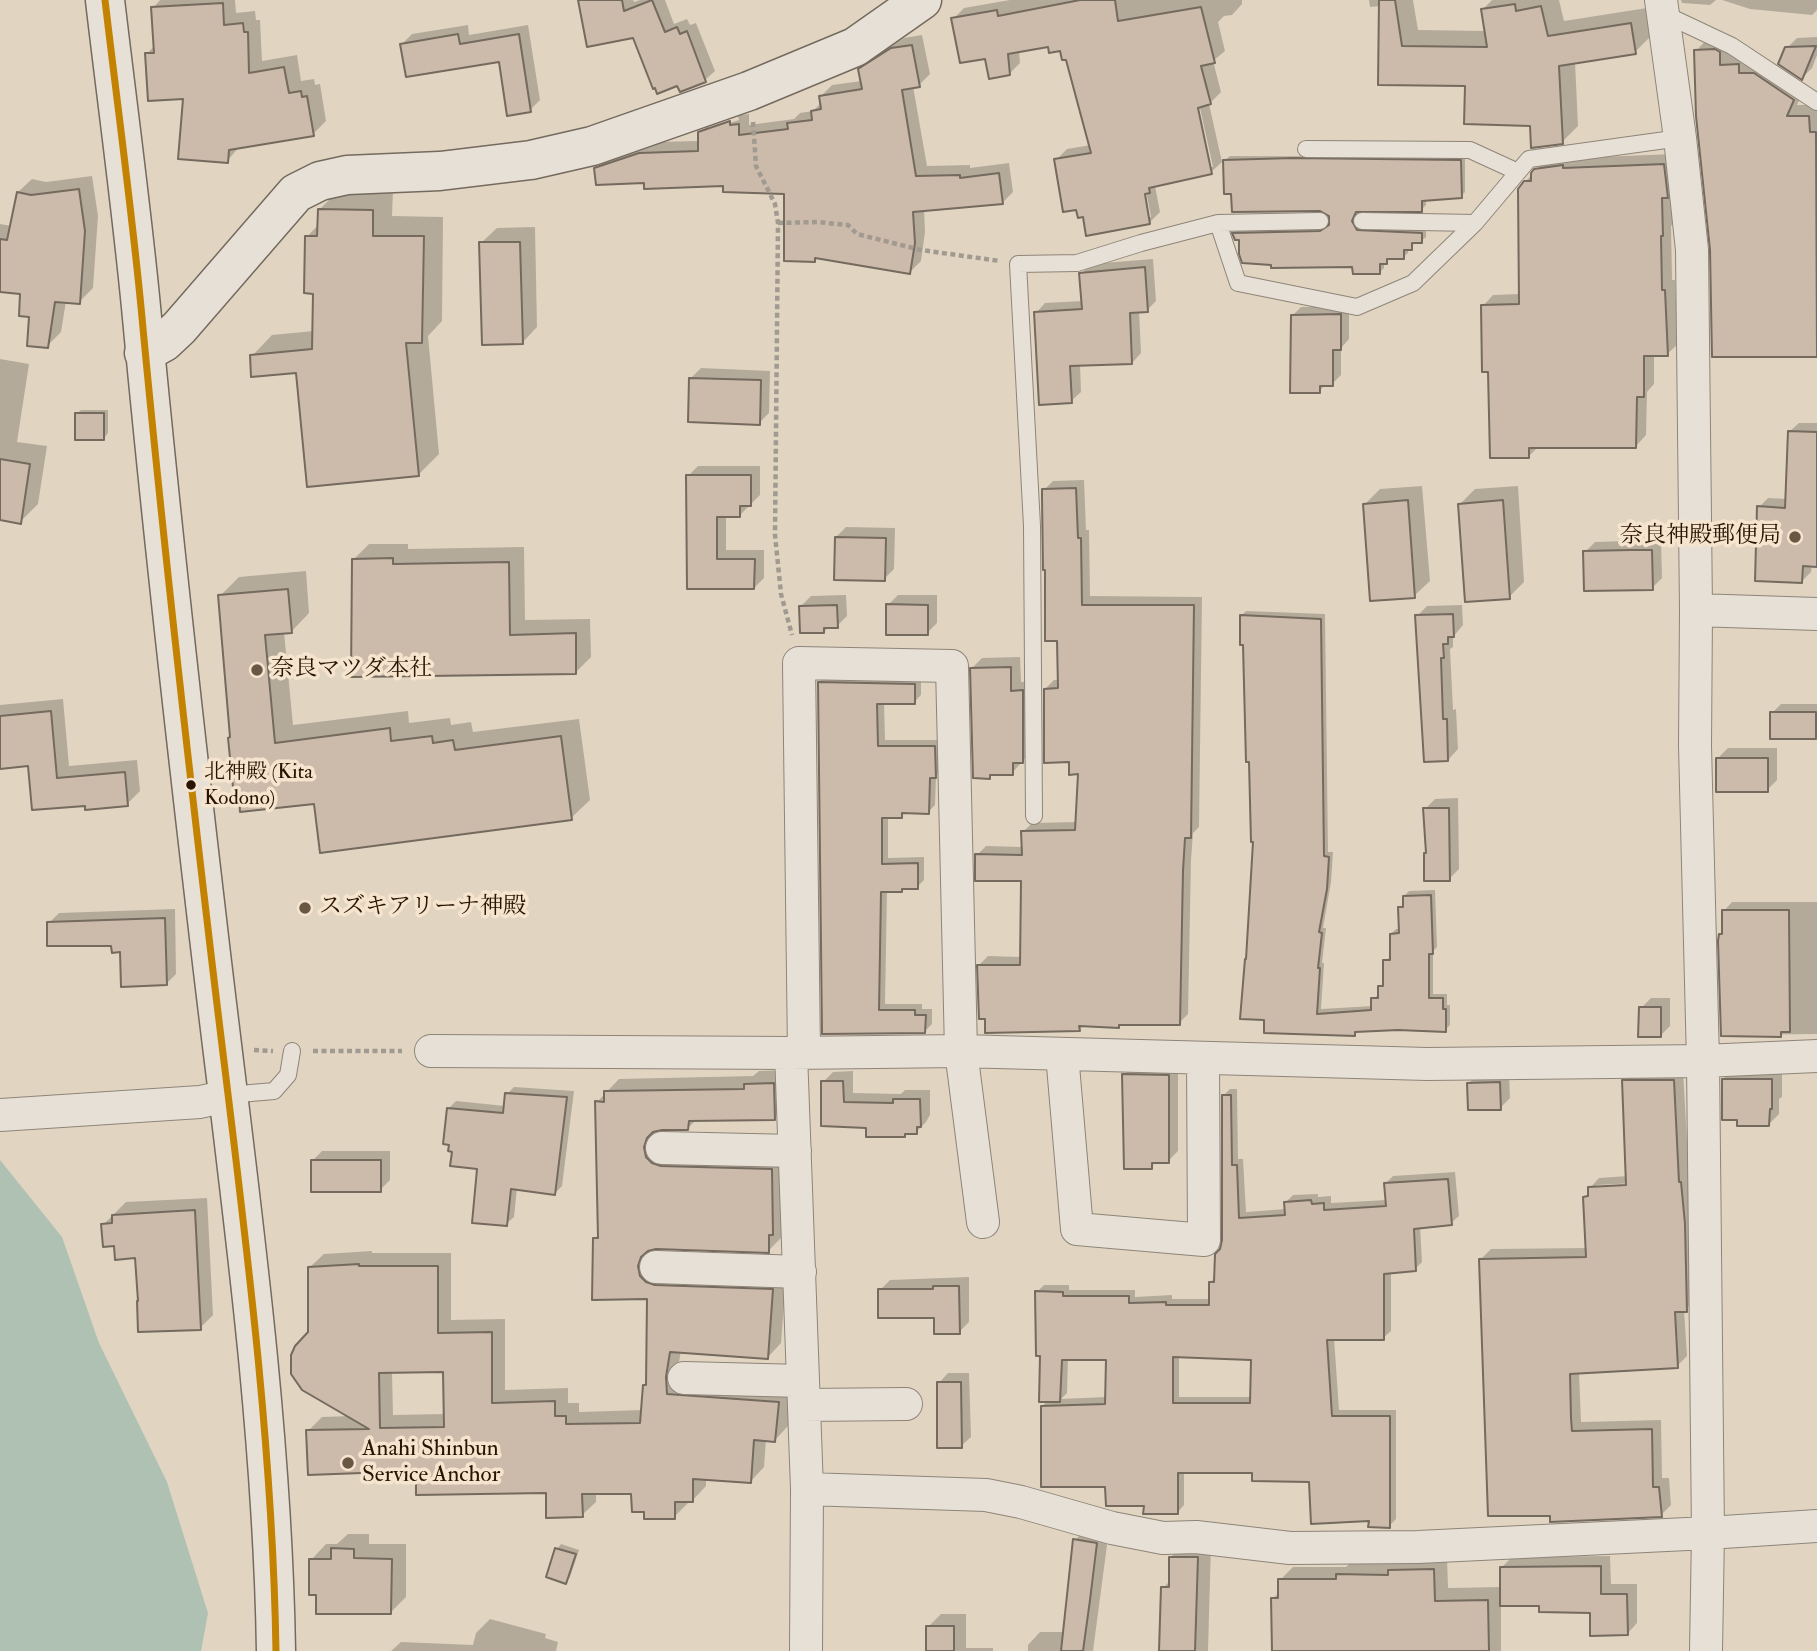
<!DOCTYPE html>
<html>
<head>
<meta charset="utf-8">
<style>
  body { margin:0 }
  canvas { display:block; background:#e1d4c1 }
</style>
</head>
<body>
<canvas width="1817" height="1651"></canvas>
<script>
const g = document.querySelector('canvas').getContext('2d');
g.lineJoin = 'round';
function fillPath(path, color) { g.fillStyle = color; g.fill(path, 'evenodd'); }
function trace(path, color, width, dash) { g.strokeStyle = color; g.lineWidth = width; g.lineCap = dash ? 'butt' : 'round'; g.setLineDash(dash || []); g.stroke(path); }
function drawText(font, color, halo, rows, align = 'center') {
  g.font = font + ' "IM FELL Double Pica","Noto Serif JP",serif'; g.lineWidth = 7; g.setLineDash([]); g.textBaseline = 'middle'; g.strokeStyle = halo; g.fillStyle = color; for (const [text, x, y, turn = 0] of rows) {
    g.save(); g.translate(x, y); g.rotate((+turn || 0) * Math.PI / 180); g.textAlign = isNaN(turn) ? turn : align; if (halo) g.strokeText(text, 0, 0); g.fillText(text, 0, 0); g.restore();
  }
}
const water = new Path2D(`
  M0 1160 62 1237 99 1343 167 1482 208 1613 201 1651H0Z`);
const shadow = new Path2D(`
  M160 0H235L236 13 255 11 256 20H260L262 61 297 55 301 81 314 79 315 85 320 84 326 121 313 134 240 146 227 161 185 97 147 54 155 45 153 8Z
  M580 0H633L634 2 640 0H665L674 24 687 19 690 25 696 23 715 71 705 80 681 90 634 36Z
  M1010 0H1242V4L1232 15 1224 16 1218 22 1225 51 1213 61 1221 92 1209 104 1222 162 1211 172 1155 186 1160 212 1150 222 1084 215 1056 160 1067 149 1091 145 1068 58 1061 49 1050 45 1019 51 1020 63 1009 74 987 56 953 19 964 8ZM1198 99 1213 167H1209L1194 100ZM1145 185 1151 217H1147L1141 186Z
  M1369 0H1413L1418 30 1486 31 1483 9 1492 0H1559L1564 21 1647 8 1651 36 1635 52 1575 62 1578 126 1562 142 1466 84 1380 83 1381 6 1370 7Z
  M1681 0H1716L1710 5 1682 3Z
  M1722 0H1817V10L1812 15 1750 9Z
  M468 25 469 35 528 25 540 100 530 110 500 60 402 44 412 34Z
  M922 35 930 74 919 85 913 86 927 166 970 165V168L1009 163 1013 192 1002 203 924 209 925 232 921 261 910 272 818 257 814 261 785 192 725 185 646 181 596 169 607 158 652 142 700 141V133L711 122 740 111V115L749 114V125L794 119 800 113 813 111 822 102 821 96 832 85 862 81 860 70 871 59 904 38ZM738 116 739 120 708 130V127Z
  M1817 37V55L1812 68 1802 78 1787 48 1797 38Z
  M1707 39 1805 88 1797 105H1817V355L1713 356 1712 250 1696 51Z
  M1674 154 1672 192 1673 224 1671 226 1672 280H1675L1678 344 1667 354 1654 355V384L1647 392 1646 435 1636 446 1538 447 1529 456 1490 370 1483 306 1493 295 1520 294 1525 182 1547 159Z
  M1230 156 1465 157V192L1461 196 1426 199V205L1421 210 1357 211 1356 221 1426 229V237L1421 241H1416L1411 248H1408V253L1403 257H1391L1384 262V268L1379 273 1354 265 1273 264 1234 234 1239 229 1327 228 1331 225 1332 220 1327 211 1225 160Z
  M92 176 98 216 93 288 79 302 66 301 61 332 47 346 22 293 0 290V224L12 226 18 192 32 179 46 182Z
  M340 189 393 190 392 216 443 217 442 321 428 336 439 454 419 474 298 371 252 356 272 335 314 331 315 292 307 237 319 224V210Z
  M535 227 537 327 522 343 481 243 497 228Z
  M1153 259 1156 301 1147 310 1139 311 1141 353 1132 363 1080 364 1081 392 1071 401 1036 313 1045 303 1083 301 1081 274 1091 264Z
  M1349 306V339L1341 348V375L1332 384H1326L1319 391 1293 315 1301 307Z
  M0 359 29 364 17 442 47 446 38 504 20 522 0 519Z
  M701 368 770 371 769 413 759 423 691 378Z
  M81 410H108V433L104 438 76 414Z
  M1799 423H1817V564L1812 565 1811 572 1802 581 1759 507 1768 498 1787 499 1789 432Z
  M698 466H760V495L740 515H726V550H764V578L754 588 688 587V476Z
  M1084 480 1086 530H1089L1090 596 1202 597 1199 827 1193 833 1191 860 1188 1014 1179 1023H1121L1119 1026 1084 1025 1079 1030 979 965 988 956 1022 957 1023 880 977 855 986 846 1023 847V832L1032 823 1077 822 1080 773 1071 760 1045 689 1054 680H1060L1059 640 1044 490 1053 481Z
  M1422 486 1430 581 1414 596 1365 504 1380 489Z
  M1518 486 1524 582 1509 597 1460 504 1475 489Z
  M846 527 895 528 894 569 884 579 836 537Z
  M1661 540 1662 578 1652 588 1585 552 1595 542Z
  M369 544H408V549L524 547 525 620 590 619 591 657 576 672 353 560Z
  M306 571 309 613 291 632H284L293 725 408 711 409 723 450 718 451 725 471 722 473 732 579 719 590 800 571 818 315 802 232 736 220 596 239 577Z
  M846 595 847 616 837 626H829L824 632 801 606 811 596Z
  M898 595H937V623L927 633 888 605Z
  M1462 605 1463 625 1453 637V647L1450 649 1453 710 1456 709 1458 749 1448 760 1417 616 1427 606Z
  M1246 611 1325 614 1328 852H1333L1331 882 1323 928H1326L1322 963H1324L1321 1009 1373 1006V999L1379 994V987L1385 982V961L1391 956V934L1396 929H1401L1400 907 1405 903 1404 896 1409 891 1435 890 1437 947 1433 951V994H1447V1005H1450V1025L1445 1030 1398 1028 1358 1030 1354 1034 1266 1031 1241 616Z
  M1020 657 1021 682 1032 681V751L1012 773H994L990 777 972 668 982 658Z
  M826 676 921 677V695L914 702H884L885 740H942V769L936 776 935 805 928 812 906 811 901 816H888V858L924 857V880L917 887 887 890 885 1004H922V1009H932V1024L925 1031 824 1032 819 682Z
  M63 699 69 766 137 760 140 791 127 804H86L30 764 0 767V705Z
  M1781 704H1817V737H1772V713Z
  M1728 748H1777V780L1767 790 1718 758Z
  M1458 798 1459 869 1449 879 1427 852 1425 809 1435 799Z
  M1732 902H1817V1034L1722 1035 1721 935 1724 932V911Z
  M175 909 176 974 166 984 113 944 49 923 59 913Z
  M1651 998H1670V1026L1660 1036 1641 1008Z
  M1134 1065 1178 1066V1151L1168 1161H1157L1151 1167 1124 1075Z
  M1733 1069 1782 1070V1097L1779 1099V1114L1769 1124 1723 1079Z
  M787 1070 788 1105 774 1118 697 1119 688 1128 658 1129 657 1132 659 1144 785 1156 782 1237 768 1251 652 1248 651 1251 653 1262 786 1276 781 1343 768 1357 681 1351 679 1362 680 1381 792 1389 788 1426 775 1440 766 1439 764 1467 751 1481 706 1478V1486L693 1500H688V1503L674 1517 633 1492H596V1502L582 1515 547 1491 417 1469 308 1431 322 1417 352 1416 310 1332V1267L324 1254 372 1251V1253H451V1320L505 1319V1390L568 1388V1403H579V1412L643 1410 645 1385 648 1383 649 1297 594 1239 599 1234 597 1102 619 1079 753 1076 759 1071ZM445 1370V1414L393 1415 392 1371Z
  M853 1071V1093L901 1094 905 1090H930V1115L926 1122 916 1132H908L905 1136 868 1126 823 1082 833 1072Z
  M1633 1071H1683L1696 1300 1684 1310 1687 1356 1677 1366 1579 1372 1581 1422 1661 1420 1662 1478H1669L1671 1505 1661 1515 1552 1520 1481 1259 1491 1249 1588 1248 1585 1197 1590 1192V1188L1599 1178 1628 1176 1624 1081ZM1635 1183V1186L1594 1188 1597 1185Z
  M1479 1073H1509L1510 1098 1500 1108 1469 1083Z
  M514 1087 574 1091 562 1186 555 1193 517 1188 514 1217 506 1224 479 1167 454 1151 449 1108 456 1101 505 1106 507 1094Z
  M1230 1089H1237L1238 1159H1243L1246 1212 1286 1209V1202L1293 1195 1318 1194V1197L1331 1196V1203L1387 1200 1386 1183 1393 1176 1455 1172 1459 1216 1451 1223 1420 1226 1422 1262 1415 1269 1391 1271V1331L1383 1338H1334L1339 1410H1396V1519L1389 1526 1370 1519 1310 1480 1254 1471H1184V1505L1177 1513 1145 1504 1107 1486 1042 1406 1048 1401 1037 1292 1044 1285H1069V1290H1135V1297L1172 1295V1299H1210V1283L1215 1277 1224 1240 1223 1096ZM1179 1356 1253 1358 1252 1397H1179ZM1068 1358H1107L1106 1397 1061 1399 1067 1393Z
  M322 1151H390V1180L380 1190 312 1161Z
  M207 1198 213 1315 200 1328 137 1257 103 1225 126 1202Z
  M969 1277V1322L959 1332 935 1316 880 1290 890 1280Z
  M948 1373H969L971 1437 961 1446 939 1383Z
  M1088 1527 1109 1530 1093 1651H1023H1028V1645L1040 1632H1065L1075 1540Z
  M348 1534H369V1544H406V1597L390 1613 318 1593 311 1560 326 1544H337Z
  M1185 1543 1211 1544 1208 1651H1161L1163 1588 1171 1580V1557Z
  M561 1544 579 1550 570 1577 566 1582 557 1549Z
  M1447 1556 1448 1588 1502 1587V1567L1512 1557 1610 1556 1611 1584H1637V1623L1627 1634 1592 1611 1541 1604H1501V1651H1314L1273 1598 1280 1592V1580L1293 1567H1346L1351 1562Z
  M941 1614H966V1648H993V1651H928V1627Z
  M490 1619 546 1634 545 1638 558 1642 556 1651H391L401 1642 473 1645 476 1633Z`);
const building = new Path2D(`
  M578 0H622L624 11 652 0 665 32 677 27 680 34 687 31 706 82 680 92 677 86 657 94 655 88 653 89 633 38 587 47Z
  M1080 0H1115L1118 21 1201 7 1215 63 1201 66 1211 104 1198 108 1212 174 1149 188 1150 193 1145 194 1150 224 1086 236 1083 217 1078 218 1076 210 1063 212 1054 159 1091 153 1066 60H1062L1060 51 1049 53 1048 47 1008 54 1010 75 989 79 985 59 960 63 951 18 997 10 998 16Z
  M1379 0H1395L1402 46 1487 47 1481 9 1515 4 1516 11 1541 6 1548 36 1631 23 1636 54 1559 66 1563 144 1531 148 1530 126 1464 124 1465 86 1378 85Z
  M223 3 224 25 243 23 244 32H248L249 73 284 67 289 93 301 91 302 97 307 96 314 136 229 150 228 163 178 159 183 99 148 101 145 53H154L151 7Z
  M458 34 460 44 519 34 531 112 507 116 499 62 406 77 400 44Z
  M912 45 920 87 902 90 916 176 960 175V178L999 173 1003 204 913 212 915 243 910 274 815 258V262L784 261V194L723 192V186L644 189V183L596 185 594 168 639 153 698 151V132L730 121V125L739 124V135L788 129 787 123 812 120 811 111 821 109 819 96 862 89 858 69 891 48Z
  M1816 46 1802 80 1778 64 1785 47Z
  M1715 49 1720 52V65L1739 64V73H1754L1794 100 1787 116H1809L1810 132H1816L1817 357H1712L1710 250 1696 116 1694 50Z
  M1293 158 1461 160 1462 198 1422 201V212H1356L1352 221 1357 230 1422 233V243H1412V250H1404V259H1387V264H1380V274H1353L1352 267 1271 268V265L1242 263 1239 254V240H1235L1232 233 1320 231 1329 225V216L1320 211 1232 212 1231 194H1224L1223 160Z
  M1664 164 1668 198H1662L1663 236H1661L1662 290H1665L1668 356H1644V397H1637L1636 448H1529V458H1490L1488 372H1482L1481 305 1519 304 1518 189 1524 181H1531V173L1534 169 1563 165V168Z
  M79 189 85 231 80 304 55 302 48 348 27 346 29 317 19 316 20 294 0 292V239L7 240 17 192 31 195Z
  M318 209 373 210V236H424L422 343H406L419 476 307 487 296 373 251 377 250 355 312 349 313 294 304 293 305 236H317Z
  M479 242H520L523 344 482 345Z
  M1145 267 1148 312 1130 313 1132 364 1070 366 1072 403 1039 405 1034 312 1082 309 1079 273Z
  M1341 314V350H1333V386H1320V393H1290L1291 315Z
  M689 378 761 380 760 425 688 422Z
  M75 413H104V440H75Z
  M1788 431 1817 432V567L1803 566 1802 583 1755 581 1757 506 1785 508Z
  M0 459 30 464 21 524 0 520Z
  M686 475H751V506H740V517H717V559H755L754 589H687Z
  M1076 488 1078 538H1081L1082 605H1194L1191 838H1185L1183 871 1180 1025H1119V1028L1079 1026 1080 1031 985 1033V1019H979L977 965H1020L1021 881H975V854L1022 855 1021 831 1075 830 1078 774 1069 775V762L1044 763V689L1058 688 1057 641H1045V570H1043L1042 497V489Z
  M1408 500 1415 598 1370 601 1363 504Z
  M1503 500 1510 599 1465 602 1458 504Z
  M835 537 886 538 885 581 834 580Z
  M1631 550H1652L1653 590 1584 591 1583 551Z
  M393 558V564L509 562 510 635 576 633V674L351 677 352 559Z
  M288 589 292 633 265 635 275 743 390 728 391 741 432 736 433 743 453 740 455 750 561 736 572 820 320 853 314 804 240 812 239 796 234 797 228 738 230 737 218 595Z
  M886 604 928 605V635H886Z
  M837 605 838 628H824V633H800L799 606Z
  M1453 614 1454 637H1448V644H1443L1444 658H1441L1443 719H1447L1448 761 1424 762 1415 615Z
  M1240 615 1321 619 1324 856 1329 857 1327 889 1319 932 1322 933 1318 968H1320L1317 1014 1371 1010V998H1378V986H1383V960H1390V934L1399 933 1398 907H1403V896L1431 895 1433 954H1429V998H1443V1009H1446V1032L1398 1030 1355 1032V1036L1264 1033V1020L1240 1019 1245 959H1246L1253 842H1251L1249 762H1246L1243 645H1240Z
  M1011 667V691L1023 690V763H1013V775H990V779L973 778 970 668Z
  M818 682 915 684V704H877L878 746H935L936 778H930L929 814 902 813V818H882V864L918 863V889H902V892H881L879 1010H915V1015H926L925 1033 822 1034Z
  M51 711 57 778 125 772 128 806 85 810V806L32 810 28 766 0 769V716Z
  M1770 712H1816V739H1770Z
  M1716 758H1768V792H1716Z
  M1423 808H1449L1450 881H1424V853H1426Z
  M1722 910H1789L1790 1032H1781V1037L1721 1036 1718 941 1719 934H1722Z
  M165 918 167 985 121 987 120 952 112 953 111 946H47V922Z
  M1639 1007H1661V1037H1638Z
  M1122 1074 1169 1075V1163H1152V1169H1124Z
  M1722 1079H1772V1109H1770L1769 1126H1737V1120H1722Z
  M1622 1080H1674L1679 1182H1681L1685 1224 1687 1312H1675L1678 1368 1570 1374 1571 1418 1572 1431 1652 1429 1653 1487H1659L1662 1517 1550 1522V1516H1488L1479 1259 1586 1257 1583 1197 1588 1196V1187L1626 1185Z
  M821 1081H843L844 1102 893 1103V1099H920L921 1127H917V1134H905V1137H866V1128L821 1126Z
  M1500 1082 1501 1110H1468L1467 1083Z
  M774 1083 775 1120 689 1121 688 1130H662L653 1132 647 1138 644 1147 646 1157 652 1163 661 1166 772 1169 773 1235H769V1253L656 1249 648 1251 641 1257 638 1266 640 1276 646 1282 655 1285 773 1289 768 1359 670 1352 666 1377 667 1394 779 1402 775 1442 754 1440 751 1483 693 1479V1502H675V1519H644V1512H632L631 1494H582L583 1517 546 1518V1493L416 1495V1471L308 1475 306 1430 369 1429 302 1390 291 1374V1355L295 1346 308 1332V1267L359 1264V1266H438V1333L492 1332V1403L555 1401V1416H566V1424L640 1423 643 1385H646L647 1299 592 1300 593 1238H598L595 1101 604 1102V1091L744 1089V1084ZM443 1372 444 1427 380 1428 379 1373Z
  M505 1093 567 1097 555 1195 511 1189 507 1226 472 1223 477 1169 450 1166 452 1152 448 1151 449 1145 443 1144 447 1108 503 1113Z
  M1222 1095H1231L1232 1165H1237L1239 1218 1285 1215 1284 1202 1311 1200 1312 1204 1324 1203V1210L1386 1206 1384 1183 1448 1179 1452 1225 1414 1229 1416 1271 1384 1274V1340H1327L1332 1416H1390V1528L1368 1527 1369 1521 1311 1524 1309 1482 1252 1481V1473H1178V1514H1143L1144 1506H1106L1105 1487H1041V1406L1105 1404 1106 1360H1062L1060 1402H1039L1040 1356H1036L1035 1291 1063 1292V1296H1129V1303L1166 1302V1305H1209V1282H1214L1215 1254 1220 1249 1222 1240ZM1173 1357 1251 1360 1250 1403H1173Z
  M311 1160H381V1192H311Z
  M195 1210 201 1330 138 1332 137 1301H138L135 1258 115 1260 114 1246 103 1247 101 1224 112 1223V1215Z
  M933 1286H959L960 1334H934V1318H878V1289H933Z
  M937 1382H961L962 1448H937Z
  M1073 1539 1097 1543 1090 1600 1083 1651H1061Z
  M331 1548 354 1549V1558L392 1559 391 1614H316V1595H309V1559H331Z
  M555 1548 576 1554 566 1584 546 1577Z
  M1169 1557H1198L1195 1651H1159L1161 1587H1169Z
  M1601 1566V1594H1627L1628 1635 1590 1636V1613L1539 1612V1606H1500V1567Z
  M1434 1569 1435 1601 1488 1600 1489 1651H1272L1271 1598H1278V1579H1336V1574L1388 1575V1570Z
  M926 1626H954V1651H926Z`);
const path = new Path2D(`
  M753 122 756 166 775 204 778 223 775 535 781 594 792 635
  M778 223 817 222 848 225 857 234 921 250 1000 261
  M254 1050 273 1051
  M313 1051H402`);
const lane = new Path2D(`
  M1662 13 1732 46 1817 102
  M1306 149 1470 150 1518 172
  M1362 221 1475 223
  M1218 223 1320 221
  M1034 816 1032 526 1018 264 1077 263 1141 243 1218 223 1238 283 1357 307 1413 283 1475 223 1529 159 1680 138
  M228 1095 274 1091 288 1075 292 1051`);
const street = new Path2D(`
  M1661 0 1680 138 1692 250 1696 610 1695 746 1703 1061 1708 1533 1706 1651
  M1696 610 1817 614
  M431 1051 791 1053 961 1051 1427 1064 1703 1061 1817 1056
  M791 1053 807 1489 806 1651
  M804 1053 799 663 952 666 961 1051 983 1222
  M1062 1054 1077 1229 1204 1240 1203 1058
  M0 1115 200 1102 227 1096
  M662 1148 795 1151
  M656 1267 800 1272
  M684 1378 803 1381
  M804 1405 906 1404
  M807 1489 986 1495 1021 1502 1112 1528 1163 1538 1196 1537 1290 1548 1418 1547 1708 1533 1817 1526`);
const secondary = new Path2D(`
  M105 0C117 102 131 204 141 307 160 511 183 716 207 920 235 1163 272 1407 276 1651
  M144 353 164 342 179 328 296 193 320 181 347 175 440 171 531 160 592 146 749 91 855 47 922 0`);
const bus1 = new Path2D(`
  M105 0C117 102 131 204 141 307 160 511 183 716 207 920 235 1163 272 1407 276 1651`);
const markers = [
  [1795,537,7,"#695744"],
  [257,670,7,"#695744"],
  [191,785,6,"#281400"],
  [305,908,7,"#695744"],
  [348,1463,7,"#695744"]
];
const busNames = [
  ["北神殿 (Kita",204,773],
  ["Kodono)",204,799]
];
const poiNames = [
  ["奈良神殿郵便局",1781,537,"right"],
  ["奈良マツダ本社",271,670],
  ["スズキアリーナ神殿",319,908],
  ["Anahi Shinbun",362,1450],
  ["Service Anchor",362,1476]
];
fillPath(water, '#afc1b3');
fillPath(shadow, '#0003');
fillPath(building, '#ccbaaa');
trace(building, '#746a5e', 2);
trace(lane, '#8e8578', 18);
trace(street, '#8e8578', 34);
trace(secondary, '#746a5e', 41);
trace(path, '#a19a91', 4.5, [5, 3.5]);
trace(lane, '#e7e0d7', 16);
trace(street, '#e7e0d7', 32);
trace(secondary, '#e7e0d7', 38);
trace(bus1, '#c38200', 7);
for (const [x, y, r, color] of markers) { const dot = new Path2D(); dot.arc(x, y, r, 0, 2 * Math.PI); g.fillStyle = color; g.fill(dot); trace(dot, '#f5e4ce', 2.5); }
drawText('21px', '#281400', '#f5e4ce', busNames, 'left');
drawText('23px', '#281400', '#f5e4ce', poiNames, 'left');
</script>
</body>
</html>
